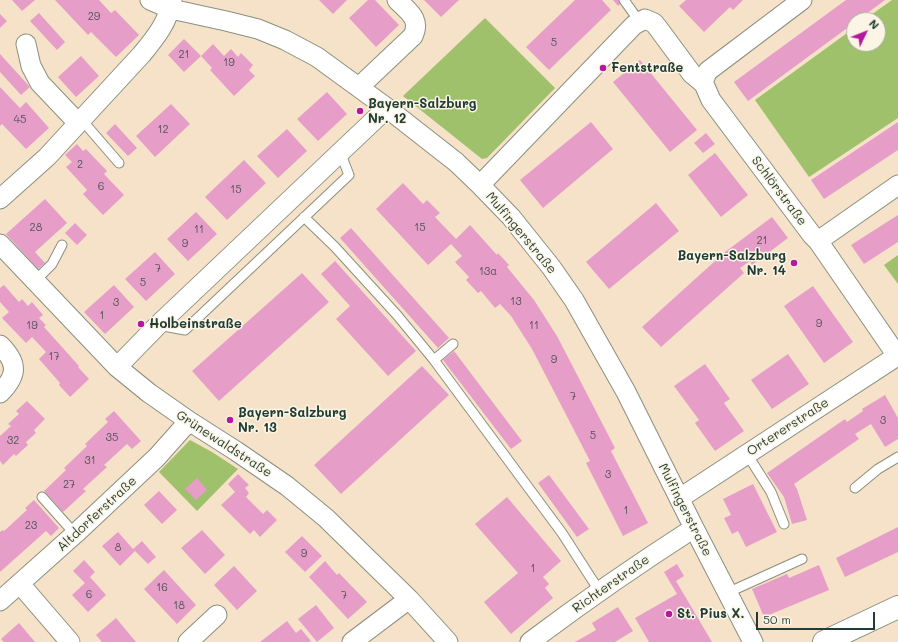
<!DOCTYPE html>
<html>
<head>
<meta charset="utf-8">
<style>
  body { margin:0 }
  #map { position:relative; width:898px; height:642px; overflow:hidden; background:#f6e2c8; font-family:Mali,sans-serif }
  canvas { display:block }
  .north { position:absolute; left:846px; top:12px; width:40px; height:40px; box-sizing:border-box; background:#fcf5e5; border:1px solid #a4ab9e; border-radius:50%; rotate:47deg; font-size:11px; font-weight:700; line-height:16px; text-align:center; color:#1f3d34 }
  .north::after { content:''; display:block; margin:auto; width:14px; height:18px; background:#b5179e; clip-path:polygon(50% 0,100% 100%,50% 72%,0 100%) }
  .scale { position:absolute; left:756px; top:612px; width:119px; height:18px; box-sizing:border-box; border:2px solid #1f3d34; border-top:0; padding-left:5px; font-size:12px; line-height:14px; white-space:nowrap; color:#1f3d34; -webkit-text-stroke:3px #fcf5e5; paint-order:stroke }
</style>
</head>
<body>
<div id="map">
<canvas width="898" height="642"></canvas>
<div class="north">N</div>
<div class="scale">50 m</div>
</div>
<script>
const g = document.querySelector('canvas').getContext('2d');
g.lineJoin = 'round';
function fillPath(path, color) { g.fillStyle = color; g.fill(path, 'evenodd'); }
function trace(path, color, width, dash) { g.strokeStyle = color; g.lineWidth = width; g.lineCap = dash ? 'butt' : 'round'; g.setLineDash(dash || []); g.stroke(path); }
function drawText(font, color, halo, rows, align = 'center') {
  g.font = font + ' Mali,sans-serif'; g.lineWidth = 3; g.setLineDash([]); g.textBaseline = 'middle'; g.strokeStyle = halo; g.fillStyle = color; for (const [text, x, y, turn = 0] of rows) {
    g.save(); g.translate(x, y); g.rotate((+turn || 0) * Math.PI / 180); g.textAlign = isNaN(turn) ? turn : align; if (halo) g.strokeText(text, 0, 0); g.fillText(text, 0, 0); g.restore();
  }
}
const green = new Path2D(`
  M892 0H898V118L809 177 755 100 854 28V44H878V20H864Z
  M485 18 555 88 487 158 482 159 403 96Z
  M898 255V284L884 265Z
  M190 440 212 452 238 469 197 511 159 472Z`);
const building = new Path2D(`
  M12 0H35L22 11Z
  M55 0H99L111 13 115 10 139 35 116 57 91 32 88 35Z
  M319 0H347L333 14Z
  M368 0H375L399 25 376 47 349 18Z
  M424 0H459L441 17Z
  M575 0H602L611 10 549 70 526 47Z
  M613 0H624L618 6Z
  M686 0H743L733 10 730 7 704 32 679 6Z
  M846 0H885L858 20H854V23L748 101 734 82Z
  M39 13 65 42 57 50 30 21Z
  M0 14 7 21 0 28Z
  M184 39 201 56 184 72 168 55Z
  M213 44 224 56 231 49 238 57 241 53 253 65 249 70 255 76 234 96 210 70 212 68 201 56Z
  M0 54 30 87 21 95 0 72Z
  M81 56 99 76 76 97 58 77Z
  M640 60 697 130 670 152 613 82Z
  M0 87 20 108 26 102 49 128 26 149 2 124 0 126Z
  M327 92 347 114 318 141 297 119Z
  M171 104 190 124 155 157 136 136Z
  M591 122 613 149 543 208 520 180Z
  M898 122V150L824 199 811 180Z
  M115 124 137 148 128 156 106 133Z
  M287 129 307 151 278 178 257 156Z
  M706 133 715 144 703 153 694 143Z
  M77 144 83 151 86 149 107 171 104 174 124 195 103 215 83 194 87 190 66 167 72 162 65 155Z
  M715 153 748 195 721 217 688 175Z
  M244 160 266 183 227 220 205 197Z
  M403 183 423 204 427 200 440 213 435 217 456 239 470 225 497 255 498 253 509 265 507 267 534 300 557 336 615 448 611 451 648 523 623 536 586 463 590 461 532 349 511 316 500 304 495 308 481 291 478 293 466 280 469 277 455 262 462 256 451 244 428 265 376 209Z
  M45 199 67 223 35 252 45 263 38 269 6 234Z
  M656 203 679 231 609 289 586 262Z
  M196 212 217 234 188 261 167 239Z
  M898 215V242L864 264 851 245Z
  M772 217 788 238 752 265 750 261 740 268 744 273 661 347 642 327 725 252Z
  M75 223 87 235 77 245 65 233Z
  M351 228 449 338 438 348 340 238Z
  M155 252 175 274 146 301 125 279Z
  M335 261 416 351 388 376 336 319 350 306 321 274Z
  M302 273 329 302 219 401 192 371Z
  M4 285 19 302 22 299 28 306 32 302 43 315 39 318 46 325 44 327 79 366 78 367 89 379 70 397 59 385 60 383 39 359 46 352 32 337 26 343 2 318 9 312 0 302V288Z
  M114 285 134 307 105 334 84 312Z
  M813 286 853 342 824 363 784 306Z
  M454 351 522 441 511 449 443 360Z
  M788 354 809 384 772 409 751 380Z
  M705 364 730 399 724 403 744 431 715 451 695 423 699 420 674 386Z
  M422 366 449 395 341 494 314 465Z
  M885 395 898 418V439L885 447 871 424 855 434 859 439 794 484 797 489 807 520 792 524 784 497 767 473 845 419 847 422 863 411 862 409Z
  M27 401 45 419 34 430 36 433 26 442 28 445 16 456 14 454 3 465 0 461V436L11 426 8 424 19 414 16 411Z
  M114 411 141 441 132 449 127 444 104 465 107 467 83 489 86 491 63 512 44 491 66 470 64 468 87 446 85 444 108 422 105 419Z
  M238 474 249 485 245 488 249 493 246 497 263 514 267 510 277 520 260 537 254 530 250 534 221 505 235 492 228 484Z
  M549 475 589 529 577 537 538 483Z
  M197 478 207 490 196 500 185 489Z
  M753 484 777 532 746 547 738 531 732 534 724 518 731 515 723 499Z
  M159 491 177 510 162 524 144 505Z
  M507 497 561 561 543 577 549 584 545 588 553 598 511 634 484 602 518 573 475 524Z
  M34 500 59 528 51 536 46 531 0 572V532L3 530 4 531 27 510 25 508Z
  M898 527V552L845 577 836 558Z
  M202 530 225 555 205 574 181 548Z
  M118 532 133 549 142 541 156 557 148 564 135 551 120 566 102 546Z
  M302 536 322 556 305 572 285 552Z
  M84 560 95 572 90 577 106 595 88 612 72 595 85 583 73 571Z
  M325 561 337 575 339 573 367 602 348 619 309 577Z
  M677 564 684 576 676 581 712 642H649L635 618 677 594 664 572Z
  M819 565 829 590 764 617 752 589 787 574 789 578Z
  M234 566 257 591 237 610 214 585Z
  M164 570 196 605 177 624 144 589Z
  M316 605 334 628 317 642 298 619Z
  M618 607 633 631 615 642H575L596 630 592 623Z
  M116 618 136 642H102L96 635Z
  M287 621 296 633 301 629 311 641 309 642H260Z
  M19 623 35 642H4L1 639Z`);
const service = new Path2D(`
  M624 0 639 21
  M81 119 119 163
  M304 217 335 247 397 315 434 360 562 533 600 592
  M35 281 52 264 62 245
  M158 325 185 330 349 175 340 152
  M434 360 453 344
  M747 454 771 492 784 524
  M855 488 878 469 898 457
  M42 497 75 534
  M727 593 802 559`);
const minor = new Path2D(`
  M150 0 171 9 226 21 258 29 285 40 317 57 387 108 456 162 480 185 511 217 551 267 574 300 626 392 694 528 753 642
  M26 44 31 66 40 83 78 123
  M704 84V79L708 71 802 0
  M359 87 413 36C421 19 409 12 397 0
  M480 185 634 25 645 19 654 23 658 28 692 74 704 84 711 100 812 235 818 241 898 357
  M0 199 47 157 142 54C156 37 168 22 172 0
  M818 241 898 185
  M0 244 117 367 149 393 189 421 236 451 287 486 326 518 409 599 448 642
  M0 345C18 363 18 375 0 393
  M117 367 158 325 387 108
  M680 498 897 356
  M20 584 70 642
  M0 601 75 534 157 457 189 421
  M188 642 217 615
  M352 642 409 599
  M530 642C583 602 638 564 694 528`);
const tertiary = new Path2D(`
  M824 642 898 607`);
const markers = [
  [603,68,4,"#b5179e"],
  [360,111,4,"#b5179e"],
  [794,263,4,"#b5179e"],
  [141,324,4,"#b5179e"],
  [230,420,4,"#b5179e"],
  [669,614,4,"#b5179e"]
];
const numberNames = [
  ["29",94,17],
  ["5",554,43],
  ["21",184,55],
  ["19",229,63],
  ["45",20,120],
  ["12",163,130],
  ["2",80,165],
  ["6",101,187],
  ["15",236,190],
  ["28",36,228],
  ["15",420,228],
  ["11",199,230],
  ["21",762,241],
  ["9",185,244],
  ["7",158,269],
  ["13a",488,272],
  ["5",143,283],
  ["13",516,302],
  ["3",116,303],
  ["1",102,316],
  ["9",819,324],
  ["19",32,326],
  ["11",534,326],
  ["17",54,357],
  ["9",554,360],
  ["7",573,397],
  ["3",883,421],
  ["5",593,436],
  ["35",112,438],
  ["32",13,441],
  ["31",90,461],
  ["3",608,475],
  ["27",69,485],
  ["1",626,511],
  ["23",31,526],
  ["8",118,548],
  ["9",304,554],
  ["1",533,569],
  ["16",162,588],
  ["6",89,595],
  ["7",344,596],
  ["18",179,606]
];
const poiNames = [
  ["Fentstraße",611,68],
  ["Bayern-Salzburg",368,104],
  ["Nr. 12",368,119],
  ["Bayern-Salzburg",786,256,"right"],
  ["Nr. 14",786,271,"right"],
  ["Holbeinstraße",149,324],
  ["Bayern-Salzburg",238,413],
  ["Nr. 13",238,428],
  ["St. Pius X.",677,614]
];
const streetNames = [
  ["Schlörstraße",779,191,53],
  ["Mulfingerstraße",521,233,50],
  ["Ortererstraße",788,427,-33],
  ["Grünewaldstraße",224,444,33],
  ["Mulfingerstraße",685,510,63],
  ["Altdorferstraße",97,514,-43],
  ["Richterstraße",611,584,-35]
];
fillPath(green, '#9fc16b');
fillPath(building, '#e69ec9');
trace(service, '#8a907e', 11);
trace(minor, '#8a907e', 21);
trace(tertiary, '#8a907e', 24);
trace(service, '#fff', 9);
trace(minor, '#fff', 19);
trace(tertiary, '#fff', 22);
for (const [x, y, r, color] of markers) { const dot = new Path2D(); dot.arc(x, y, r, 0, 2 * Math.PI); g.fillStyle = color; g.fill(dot); trace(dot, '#fcf5e5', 1.5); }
drawText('11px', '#515559', null, numberNames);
drawText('bold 13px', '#1f3d34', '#fcf5e5', poiNames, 'left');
drawText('13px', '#1f3d34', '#fcf5e5', streetNames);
</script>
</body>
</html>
